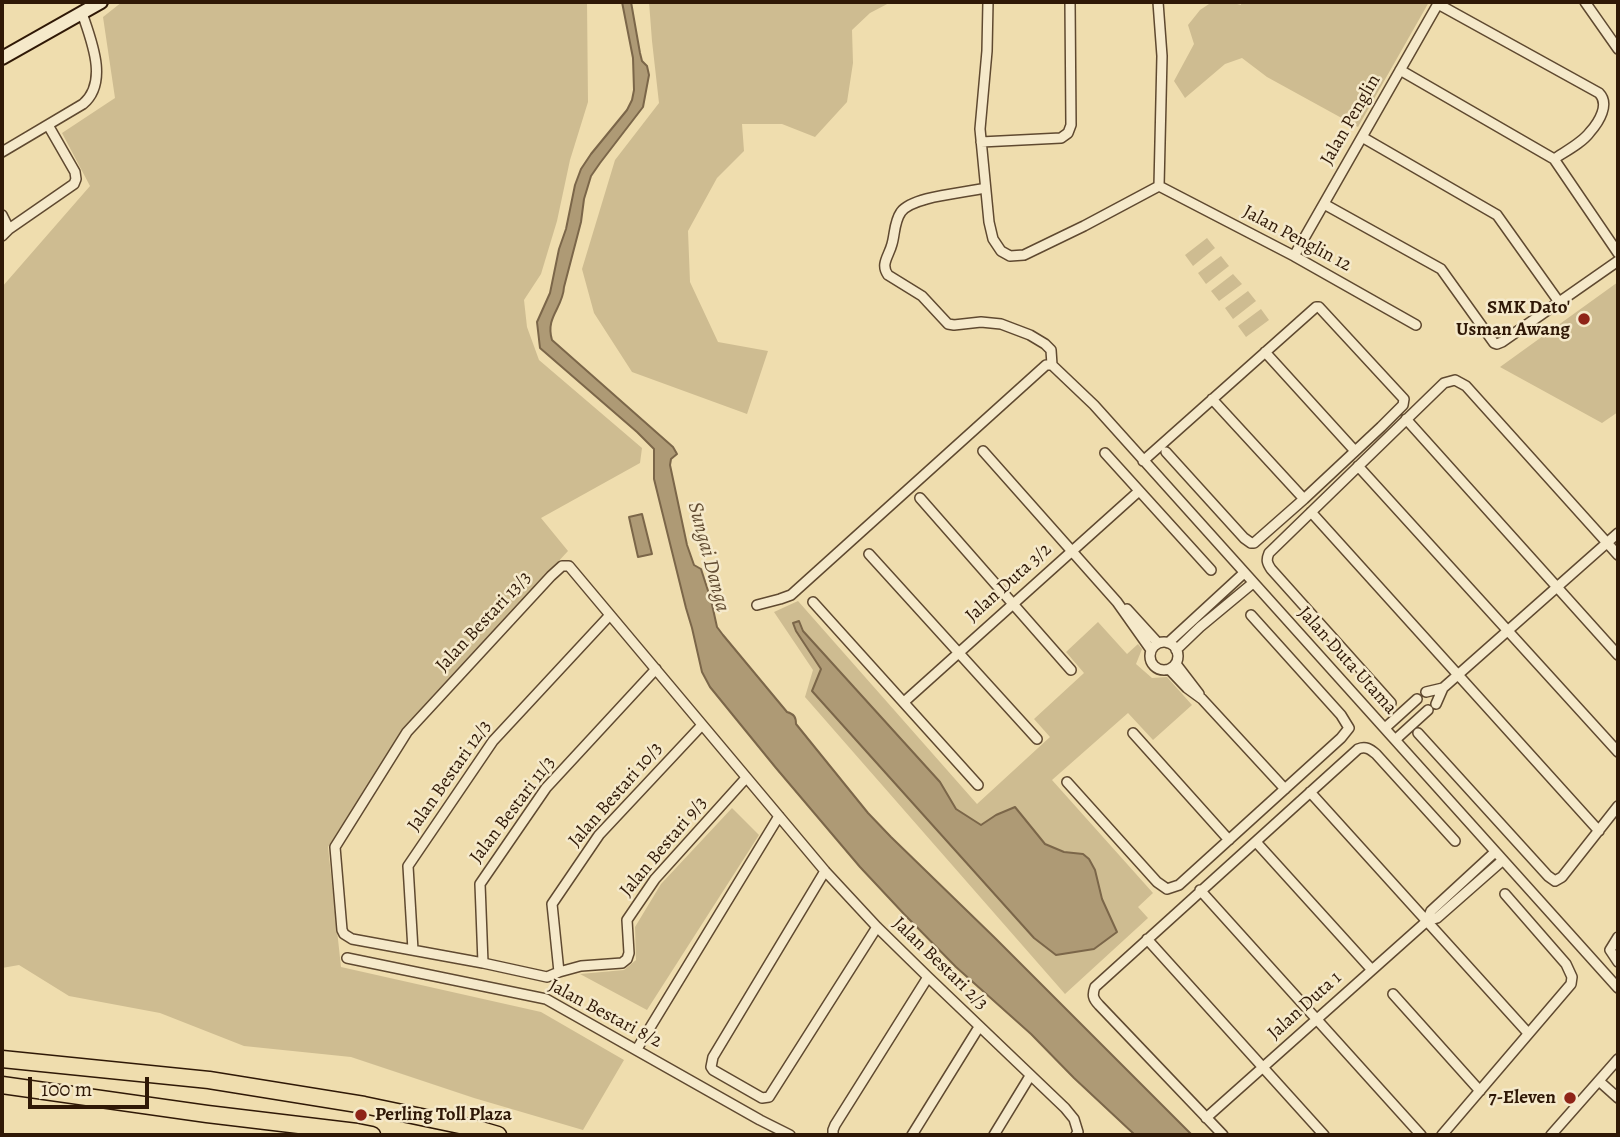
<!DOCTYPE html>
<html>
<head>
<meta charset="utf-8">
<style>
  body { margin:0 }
  #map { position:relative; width:1620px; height:1137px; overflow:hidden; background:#efddae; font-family:Alegreya,serif }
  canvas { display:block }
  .frame { position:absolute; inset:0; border:4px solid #2f1806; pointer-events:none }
  .scale { position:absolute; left:28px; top:1077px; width:121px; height:32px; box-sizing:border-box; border:4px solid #2f1806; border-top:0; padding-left:9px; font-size:21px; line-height:24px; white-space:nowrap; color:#2f1806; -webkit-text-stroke:5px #f5e9ca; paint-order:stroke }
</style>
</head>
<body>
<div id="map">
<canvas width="1620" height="1137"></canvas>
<div class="frame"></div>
<div class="scale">100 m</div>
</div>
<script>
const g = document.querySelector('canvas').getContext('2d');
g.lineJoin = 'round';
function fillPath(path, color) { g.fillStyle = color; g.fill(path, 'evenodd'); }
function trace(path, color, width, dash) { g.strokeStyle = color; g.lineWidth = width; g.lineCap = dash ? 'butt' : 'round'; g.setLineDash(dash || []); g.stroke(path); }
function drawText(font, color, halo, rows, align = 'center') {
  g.font = font + ' Alegreya,serif'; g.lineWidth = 5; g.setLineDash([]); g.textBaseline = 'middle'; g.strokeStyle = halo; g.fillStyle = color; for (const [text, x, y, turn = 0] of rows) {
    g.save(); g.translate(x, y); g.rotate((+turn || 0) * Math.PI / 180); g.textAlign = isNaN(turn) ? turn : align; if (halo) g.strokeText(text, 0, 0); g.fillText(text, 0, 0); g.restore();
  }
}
const green = new Path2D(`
  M122 2H587L588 102 570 160 557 221 541 274 524 300 527 327 539 360 642 448 640 463 541 518 568 551 402 731 328 847 341 967 541 1012 624 1060 583 1130 474 1098 351 1057 244 1046 160 1013 69 996 19 965 2 968V287L90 186 62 133 115 98 103 17Z
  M649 2H891L870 13 852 30 853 63 847 102 815 137 782 124H742L744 151 717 178 688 231 690 282 718 342 768 351 747 414 632 372 594 313 582 269 615 160 659 103 652 41Z
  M1212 2H1229L1241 5V2H1429L1358 127 1267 77 1242 58 1225 64 1185 98 1174 81 1194 44 1188 25 1200 10Z
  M1207 238 1215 248 1193 266 1185 255Z
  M1221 256 1229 266 1206 284 1198 273Z
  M1233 274 1242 284 1219 301 1211 291Z
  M1618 282V412L1602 423 1500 367Z
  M1248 291 1256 301 1233 319 1225 308Z
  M1261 309 1269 320 1246 337 1238 326Z
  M798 601 977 804 1050 737 1034 719 1084 673 1066 652 1098 622 1127 654 1138 644 1142 649 1136 664 1152 678 1167 677 1192 705 1153 740 1128 713 1052 780 1153 893 1138 907 1148 918 1065 994 805 697 813 670 774 612Z
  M732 808 759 835 647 1010 580 974 624 970 636 960 635 927 661 884Z`);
const water = new Path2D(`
  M622 2H631L640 53 642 61 647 66 649 75 643 107 600 163 591 176 584 199 581 222 564 287C563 308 545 317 552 340L673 447 677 454 671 459 670 465 687 545 694 565 701 569 711 600 717 627 723 635 787 712C794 714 796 717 796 724L868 813 891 837 995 938 1192 1135H1135L1074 1078 1031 1034 956 967 904 914 860 867 776 768 710 687 702 672 692 628 686 608 654 479V449L637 432 540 348 537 322 550 293 559 249 566 229 575 185 581 169 591 154 627 110 632 100 634 90 633 58Z
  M642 514 652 554 638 557 629 517Z
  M799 621 803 631 940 782 956 809 981 825 996 815 1015 807 1045 844 1064 852 1083 854 1089 859 1095 870 1102 899 1117 932 1094 949 1056 955 1034 938 812 691 821 669 796 631 793 623Z`);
const street = new Path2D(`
  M988 2 987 51 980 129 989 222 993 239 1001 251 1010 256 1024 255 1084 226 1159 186
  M1158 2 1162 56 1159 186
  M1585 2 1618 49
  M1438 4 1599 93C1610 104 1599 122 1590 132 1582 143 1566 151 1554 159
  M1400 70 1554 159 1618 253
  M1362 137 1497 215 1559 302
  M981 142 1061 138 1068 133 1071 125 1070 2
  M2 152 83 104C109 82 91 40 82 13
  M1159 186 1294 256 1416 325
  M985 188C965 193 913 196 901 212 894 222 895 234 892 244 889 256 880 264 888 275L922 296 948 324 954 325 981 322 1001 324 1030 335 1045 344 1051 350 1052 365
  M1324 204 1441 269 1494 343 1497 344 1502 342 1618 261
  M2 215 9 229
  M2 236 9 229 74 184 76 179 75 172 48 125
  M1294 256 1439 2
  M1265 352 1355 451
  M1212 399 1304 499
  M1406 419 1618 655
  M983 451 1117 602 1151 650
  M1105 453 1211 570
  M1143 461 1316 307H1319L1404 399 1403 405 1381 427 1304 499 1254 543H1251L1244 538 1166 452
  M1358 466 1618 752
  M920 498 1071 670
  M1311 512 1599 831
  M869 554 1037 739
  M813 602 978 785
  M757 605 780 599 791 595 1046 365H1052L1094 405 1618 988
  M1127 609 1158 643
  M1150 656a14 14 0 1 1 28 0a14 14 0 1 1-28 0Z
  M1168 643 1244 573
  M1176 650 1200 627 1253 583
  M1176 664 1199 694
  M1169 669 1187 688 1202 699 1285 789
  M1426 692 1443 688
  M904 702 1139 491
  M1391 703 1271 569C1267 563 1266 560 1269 553L1444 383 1455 380 1466 386 1618 555
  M1436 704 1443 688 1618 533
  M1385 728 1417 699
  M1133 733 1229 840
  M1418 733 1548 876 1555 881 1562 877 1618 806
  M1395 740 1428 710
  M746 778 655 879 627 920 629 953 627 959 622 963 581 966 559 972 547 977 483 963 352 939 344 934 342 930 335 847 407 732 551 576 562 566H569L825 871 877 927 928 977 1065 1108 1074 1119 1078 1132 1076 1135
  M1067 782 1157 882 1167 889 1179 885 1341 738 1349 728 1341 715 1251 615
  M1310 792 1528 1033
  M1256 842 1372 970
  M825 871 713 1057 711 1067 713 1070 762 1098 769 1097 877 927
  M1200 890 1421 1135
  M1427 921 1431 911 1495 852
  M1618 937 1610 950 1618 962
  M1147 939 1324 1135
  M413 950 408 866 493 741 610 615
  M347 958 546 999 760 1120 790 1135
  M483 963 480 884 546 788 656 669
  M559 972 552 904 599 835 702 725
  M1393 994 1480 1091
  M637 1049 779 816
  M1599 1081 1618 1098
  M1206 1118 1427 921 1437 918 1503 860
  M833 1135V1130L835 1125 928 977
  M912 1135 979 1027
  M994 1135 1030 1076
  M1223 1135 1099 1005C1093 999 1092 995 1095 987L1358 749C1366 746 1370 749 1376 754L1455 841
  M1442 1135 1571 984 1572 977 1566 964 1505 894
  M1551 1135 1618 1059`);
const secondary = new Path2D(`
  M2 58 101 2`);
const highway = new Path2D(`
  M2 1059 209 1080 364 1105 474 1128 498 1135
  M2 1085 207 1114 357 1132 372 1135`);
const markers = [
  [1584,319,7,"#8f2418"],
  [1570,1098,7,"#8f2418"],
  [361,1115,7,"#8f2418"]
];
const streetNames = [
  ["Jalan Penglin",1351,120,-60],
  ["Jalan Penglin 12",1297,239,28],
  ["Jalan Duta 3/2",1009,583,-42],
  ["Jalan Bestari 13/3",484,622,-47],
  ["Jalan Duta Utama",1347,661,48],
  ["Jalan Bestari 12/3",450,776,-55],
  ["Jalan Bestari 10/3",616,795,-49],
  ["Jalan Bestari 11/3",513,810,-53],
  ["Jalan Bestari 9/3",664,847,-50],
  ["Jalan Bestari 2/3",940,964,44],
  ["Jalan Duta 1",1305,1006,-42],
  ["Jalan Bestari 8/2",605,1014,28]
];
const poiNames = [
  ["SMK Dato'",1570,308],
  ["Usman Awang",1570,330],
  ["7-Eleven",1556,1098],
  ["Perling Toll Plaza",375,1115,"left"]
];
const waterNames = [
  ["Sungai Danga",708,557,75]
];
fillPath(green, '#cebc91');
fillPath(water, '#ae9a75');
trace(water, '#7b6649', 2);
trace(street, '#5f4930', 12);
trace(secondary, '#2f1806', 16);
trace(highway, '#2f1806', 19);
trace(street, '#f5e9ca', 9);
trace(secondary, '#f5e9ca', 12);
trace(highway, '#efddae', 16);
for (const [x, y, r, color] of markers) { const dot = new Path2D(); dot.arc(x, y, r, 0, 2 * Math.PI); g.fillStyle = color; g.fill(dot); trace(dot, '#f5e9ca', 2.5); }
drawText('19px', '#2f1806', '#f5e9ca', streetNames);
drawText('bold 19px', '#2f1806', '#f5e9ca', poiNames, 'right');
drawText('italic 21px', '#624c32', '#f5e9ca', waterNames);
</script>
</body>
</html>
